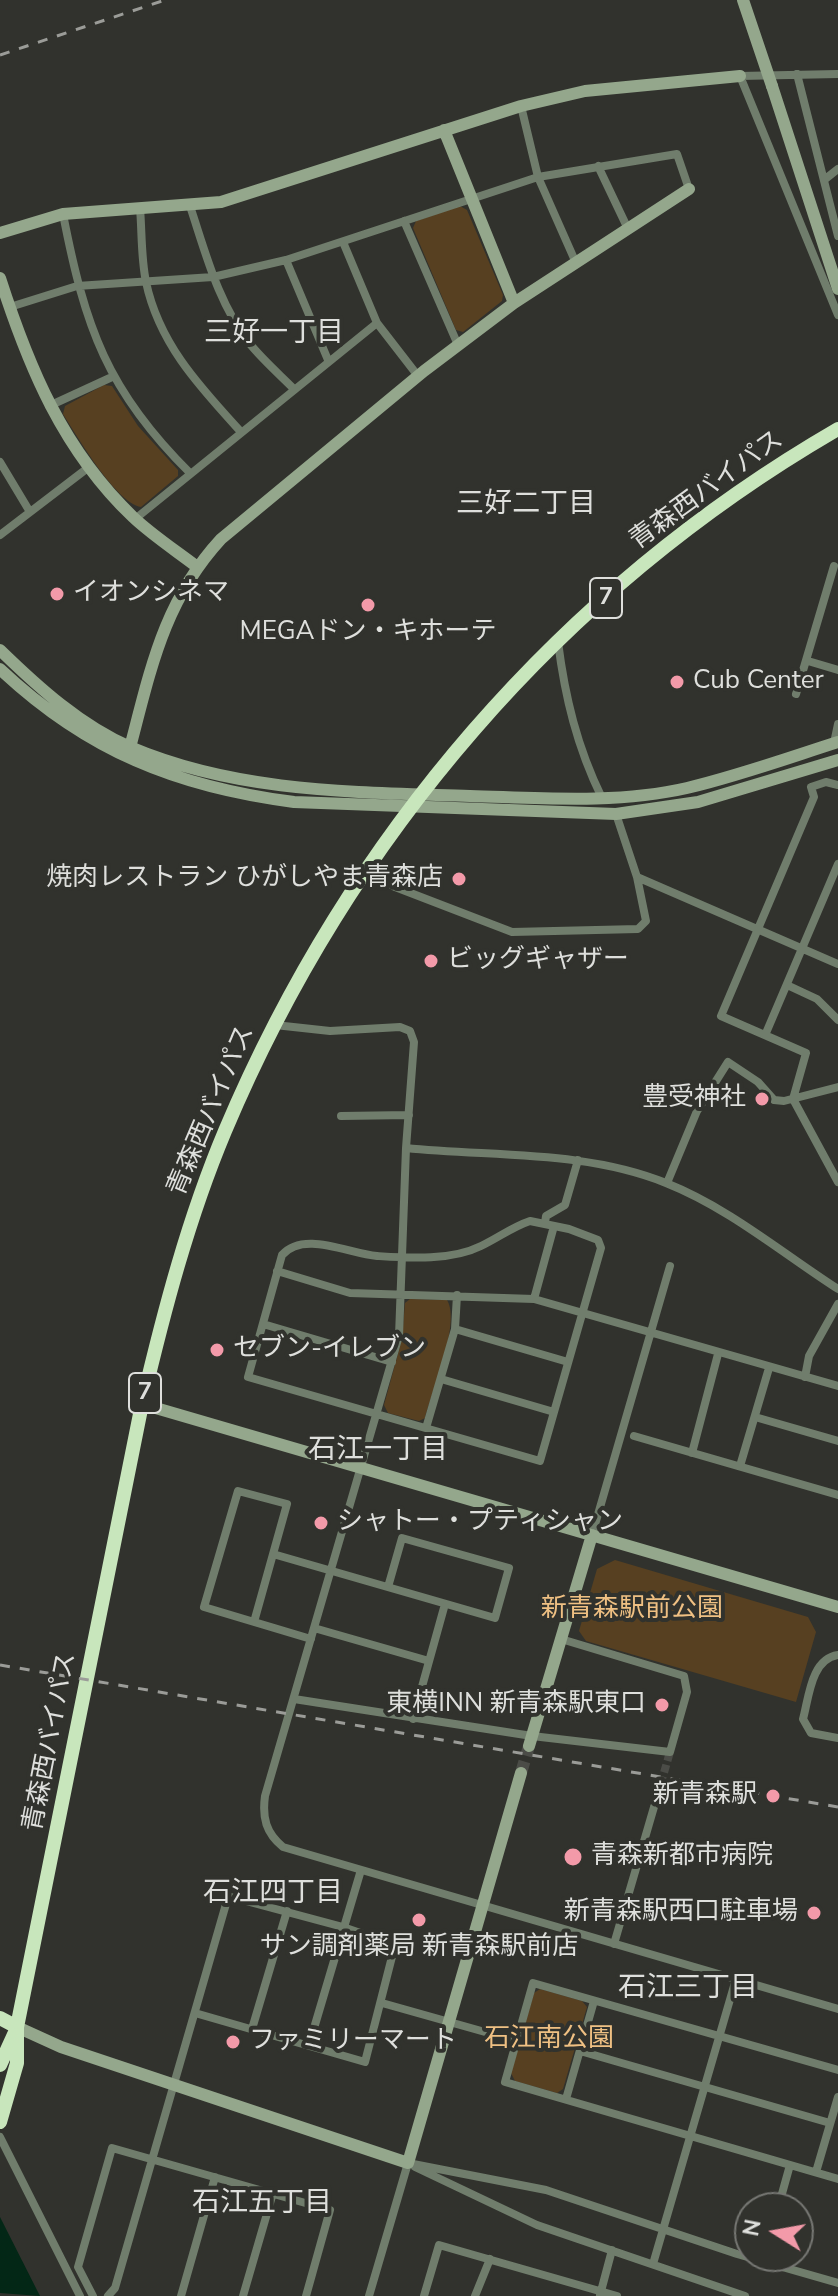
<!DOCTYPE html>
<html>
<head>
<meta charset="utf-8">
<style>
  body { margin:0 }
  #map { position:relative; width:838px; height:2296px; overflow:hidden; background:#31322d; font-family:"Nunito Sans",sans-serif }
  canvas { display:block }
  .north { position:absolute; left:734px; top:2192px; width:80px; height:80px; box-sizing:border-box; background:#31322d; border:2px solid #767773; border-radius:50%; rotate:281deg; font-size:22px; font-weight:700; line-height:32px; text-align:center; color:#dedfdc }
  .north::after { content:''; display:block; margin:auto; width:28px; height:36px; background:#f39aa9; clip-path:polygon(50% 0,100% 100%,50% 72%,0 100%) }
</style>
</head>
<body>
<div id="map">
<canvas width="838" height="2296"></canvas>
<div class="north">N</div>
</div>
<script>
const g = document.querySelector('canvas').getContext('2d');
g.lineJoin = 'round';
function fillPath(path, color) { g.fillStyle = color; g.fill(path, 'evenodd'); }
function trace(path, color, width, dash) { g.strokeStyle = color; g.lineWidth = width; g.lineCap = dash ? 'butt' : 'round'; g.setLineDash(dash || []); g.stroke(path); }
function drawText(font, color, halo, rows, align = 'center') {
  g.font = font + ' "Nunito Sans","Noto Sans JP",sans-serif'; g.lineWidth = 8; g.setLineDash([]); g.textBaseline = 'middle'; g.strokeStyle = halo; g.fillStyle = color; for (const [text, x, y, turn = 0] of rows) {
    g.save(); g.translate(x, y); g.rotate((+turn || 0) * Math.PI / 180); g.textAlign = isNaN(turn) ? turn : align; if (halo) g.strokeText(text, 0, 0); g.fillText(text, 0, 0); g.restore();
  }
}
const green = new Path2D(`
  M460 206 467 210 503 295 502 301 463 332 456 330 413 228 416 221Z
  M104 385 112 386 138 426 178 470V476L141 507C116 503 77 436 63 414L65 406Z
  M410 1299 447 1300C461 1323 432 1391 425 1418L419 1421 388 1413 384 1405 402 1339 405 1303Z
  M615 1560 808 1617 816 1632 796 1702 586 1641 579 1631 597 1569Z
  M540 1989 582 2001 587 2007 563 2089 557 2093 515 2081 511 2073 534 1993Z`);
const water = new Path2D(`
  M0 2217 40 2296 0 2293Z`);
const streetTunnel = new Path2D(`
  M654 1807 670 1752`);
const secondaryTunnel = new Path2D(`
  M521 1773 529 1746`);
const street = new Path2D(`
  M797 74 838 236
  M838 74 740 76 838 315
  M521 106 538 177 576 263
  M598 166 628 229
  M824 180 838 169
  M190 206C206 254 218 303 250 344 263 360 279 374 294 389
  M140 208C142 232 141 258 146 282 159 344 200 387 241 432
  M63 214C85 327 107 391 190 473
  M404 221 458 345
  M343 242 377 323
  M286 260 328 360
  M10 307 77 286 213 277 286 260 538 177 677 154 689 189
  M49 406 112 377
  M0 462 30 512
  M135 519 377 323 418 376
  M0 535 89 467
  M558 642C565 697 577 747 602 798
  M808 661 838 670
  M796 694 834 566
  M834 743 838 724
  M838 785 826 782 811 787 814 797 721 1016 806 1053 793 1099 838 1182
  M616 814 637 877 838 964
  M365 868 395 887 512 932 638 929 646 921 637 877
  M787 985 817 999 838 1020
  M275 1025 330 1031 400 1027 410 1031 414 1042 406 1148C493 1157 584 1150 666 1183 729 1208 782 1253 838 1289
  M766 1033 838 864
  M341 1116 409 1115
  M406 1148 399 1336 265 1796C262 1818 266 1833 283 1847L838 2009
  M667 1183 697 1111 728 1062 758 1082 774 1100 784 1101 838 1087
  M530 1221 569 1229 598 1240 601 1248 540 1461 248 1377 282 1255C304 1230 349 1254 377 1256 409 1258 451 1261 481 1246 498 1238 512 1227 530 1221Z
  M545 1223 546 1216 565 1205 578 1160
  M277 1271 350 1293 534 1299 838 1386
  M534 1299 554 1226
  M263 1324 392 1362
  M455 1329 568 1362
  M805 1377 809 1356 838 1304
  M441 1379 554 1412
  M755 1417 838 1441
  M426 1428 455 1329 457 1295
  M634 1436 838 1495
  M692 1453 718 1354
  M740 1466 769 1368
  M592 1535 670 1266
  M273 1554 495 1618 509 1568 402 1538 388 1587
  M254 1622 287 1504 238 1491 204 1607 311 1639
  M314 1628 429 1661
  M838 1655C811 1659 809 1697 803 1719L811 1733 838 1738
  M294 1699 532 1736 670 1752 687 1692 684 1676 561 1639
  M413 1719 445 1604
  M614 1944 654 1807
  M382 2003 517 2041
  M252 2029 287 1911
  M309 2045 361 1870
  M580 2051 830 2123
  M838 2070 533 1983 505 2082 838 2179
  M566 2099 594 2001
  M0 2137 80 2296
  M408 2163 546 2190 737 2254 838 2283
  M415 2167 537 2225 745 2296
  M816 2172 838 2097
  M778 2208 790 2165
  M653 2264 736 1979
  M600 2295 612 2250
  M93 2296 78 2267 112 2148 330 2210 306 2296
  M108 2296 115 2288 226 1904 231 1897 343 1927 395 1945 365 2062 195 2013
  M181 2296 215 2177
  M243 2296 273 2193
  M369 2296 408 2163
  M424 2296 439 2245 617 2296
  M475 2296 490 2259`);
const secondary = new Path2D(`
  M772 86 838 289
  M444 130 514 303
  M0 233 63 214 221 202 521 106 585 91 740 76
  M0 278C29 368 63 450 133 517 152 535 175 550 196 566
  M0 650C38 687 81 726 130 747 238 793 356 792 470 796 542 798 617 804 687 788 738 776 788 758 838 742
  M0 669C87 751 177 787 294 802L616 814 698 802 838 760
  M128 755C150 673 162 603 221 539L424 371 514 303 689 189
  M142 1404 838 1607
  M529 1746 592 1535
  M17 2027 61 2047 408 2163 521 1773`);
const highway = new Path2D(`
  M0 2018 17 2027
  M0 2065 17 2028
  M0 2122 17 2063V2027L142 1404C164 1311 188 1219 225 1131 349 837 560 590 838 429`);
const rail = new Path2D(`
  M0 55 165 0
  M0 1665 838 1807`);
const secondaryBridge = new Path2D(`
  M743 0 772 86`);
const markers = [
  [57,594,8,"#f39aa9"],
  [368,605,8,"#f39aa9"],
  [677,682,8,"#f39aa9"],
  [459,879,8,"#f39aa9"],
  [431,961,8,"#f39aa9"],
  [762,1099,8,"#f39aa9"],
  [217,1350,8,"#f39aa9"],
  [321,1523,8,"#f39aa9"],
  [662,1705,8,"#f39aa9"],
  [773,1796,8,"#f39aa9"],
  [573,1857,10,"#f39aa9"],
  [814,1913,8,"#f39aa9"],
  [419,1920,8,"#f39aa9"],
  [233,2042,8,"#f39aa9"]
];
const shields = [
  [606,598,32],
  [145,1393,32]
];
const shieldNames = [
  ["7",606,598],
  ["7",145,1393]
];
const streetNames = [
  ["青森西バイパス",707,491,-36],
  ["青森西バイパス",212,1111,-67],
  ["青森西バイパス",51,1742,-79]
];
const poiNames = [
  ["イオンシネマ",73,594],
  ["MEGAドン・キホーテ",368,633,"center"],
  ["Cub Center",693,682],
  ["焼肉レストラン ひがしやま青森店",443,879,"right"],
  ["ビッグギャザー",447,961],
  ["豊受神社",746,1099,"right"],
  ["セブン-イレブン",233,1350],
  ["シャトー・プティシャン",337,1523],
  ["東横INN 新青森駅東口",646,1705,"right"],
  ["新青森駅",757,1796,"right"],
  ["青森新都市病院",591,1857],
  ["新青森駅西口駐車場",798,1913,"right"],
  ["サン調剤薬局 新青森駅前店",419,1948,"center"],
  ["ファミリーマート",249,2042]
];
const parkNames = [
  ["新青森駅前公園",632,1610],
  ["石江南公園",549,2040]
];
const neighbourhoodNames = [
  ["三好一丁目",274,334],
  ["三好二丁目",526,505],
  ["石江一丁目",378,1451],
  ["石江四丁目",273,1894],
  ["石江三丁目",688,1989],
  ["石江五丁目",262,2204]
];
fillPath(green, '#574021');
fillPath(water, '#032716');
trace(streetTunnel, '#4b4c47', 8, [8, 4]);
trace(secondaryTunnel, '#4b4c47', 12, [12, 6]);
trace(street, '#707d6c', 8);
trace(secondary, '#94a78c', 12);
trace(highway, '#c8e6bc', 14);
trace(rail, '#9b9c98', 3, [10, 10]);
trace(secondaryBridge, '#94a78c', 12);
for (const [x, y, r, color] of markers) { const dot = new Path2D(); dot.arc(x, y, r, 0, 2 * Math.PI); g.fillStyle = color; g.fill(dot); trace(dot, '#31322d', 3); }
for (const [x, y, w] of shields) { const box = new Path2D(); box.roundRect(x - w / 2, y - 20, w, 40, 6); g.fillStyle = '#31322d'; g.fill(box); trace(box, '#dedfdc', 2); }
drawText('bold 24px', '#dedfdc', null, shieldNames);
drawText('26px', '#dedfdc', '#31322d', streetNames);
drawText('26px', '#dedfdc', '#31322d', poiNames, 'left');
drawText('26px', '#efc083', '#31322d', parkNames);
drawText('28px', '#dedfdc', '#31322d', neighbourhoodNames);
</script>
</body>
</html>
